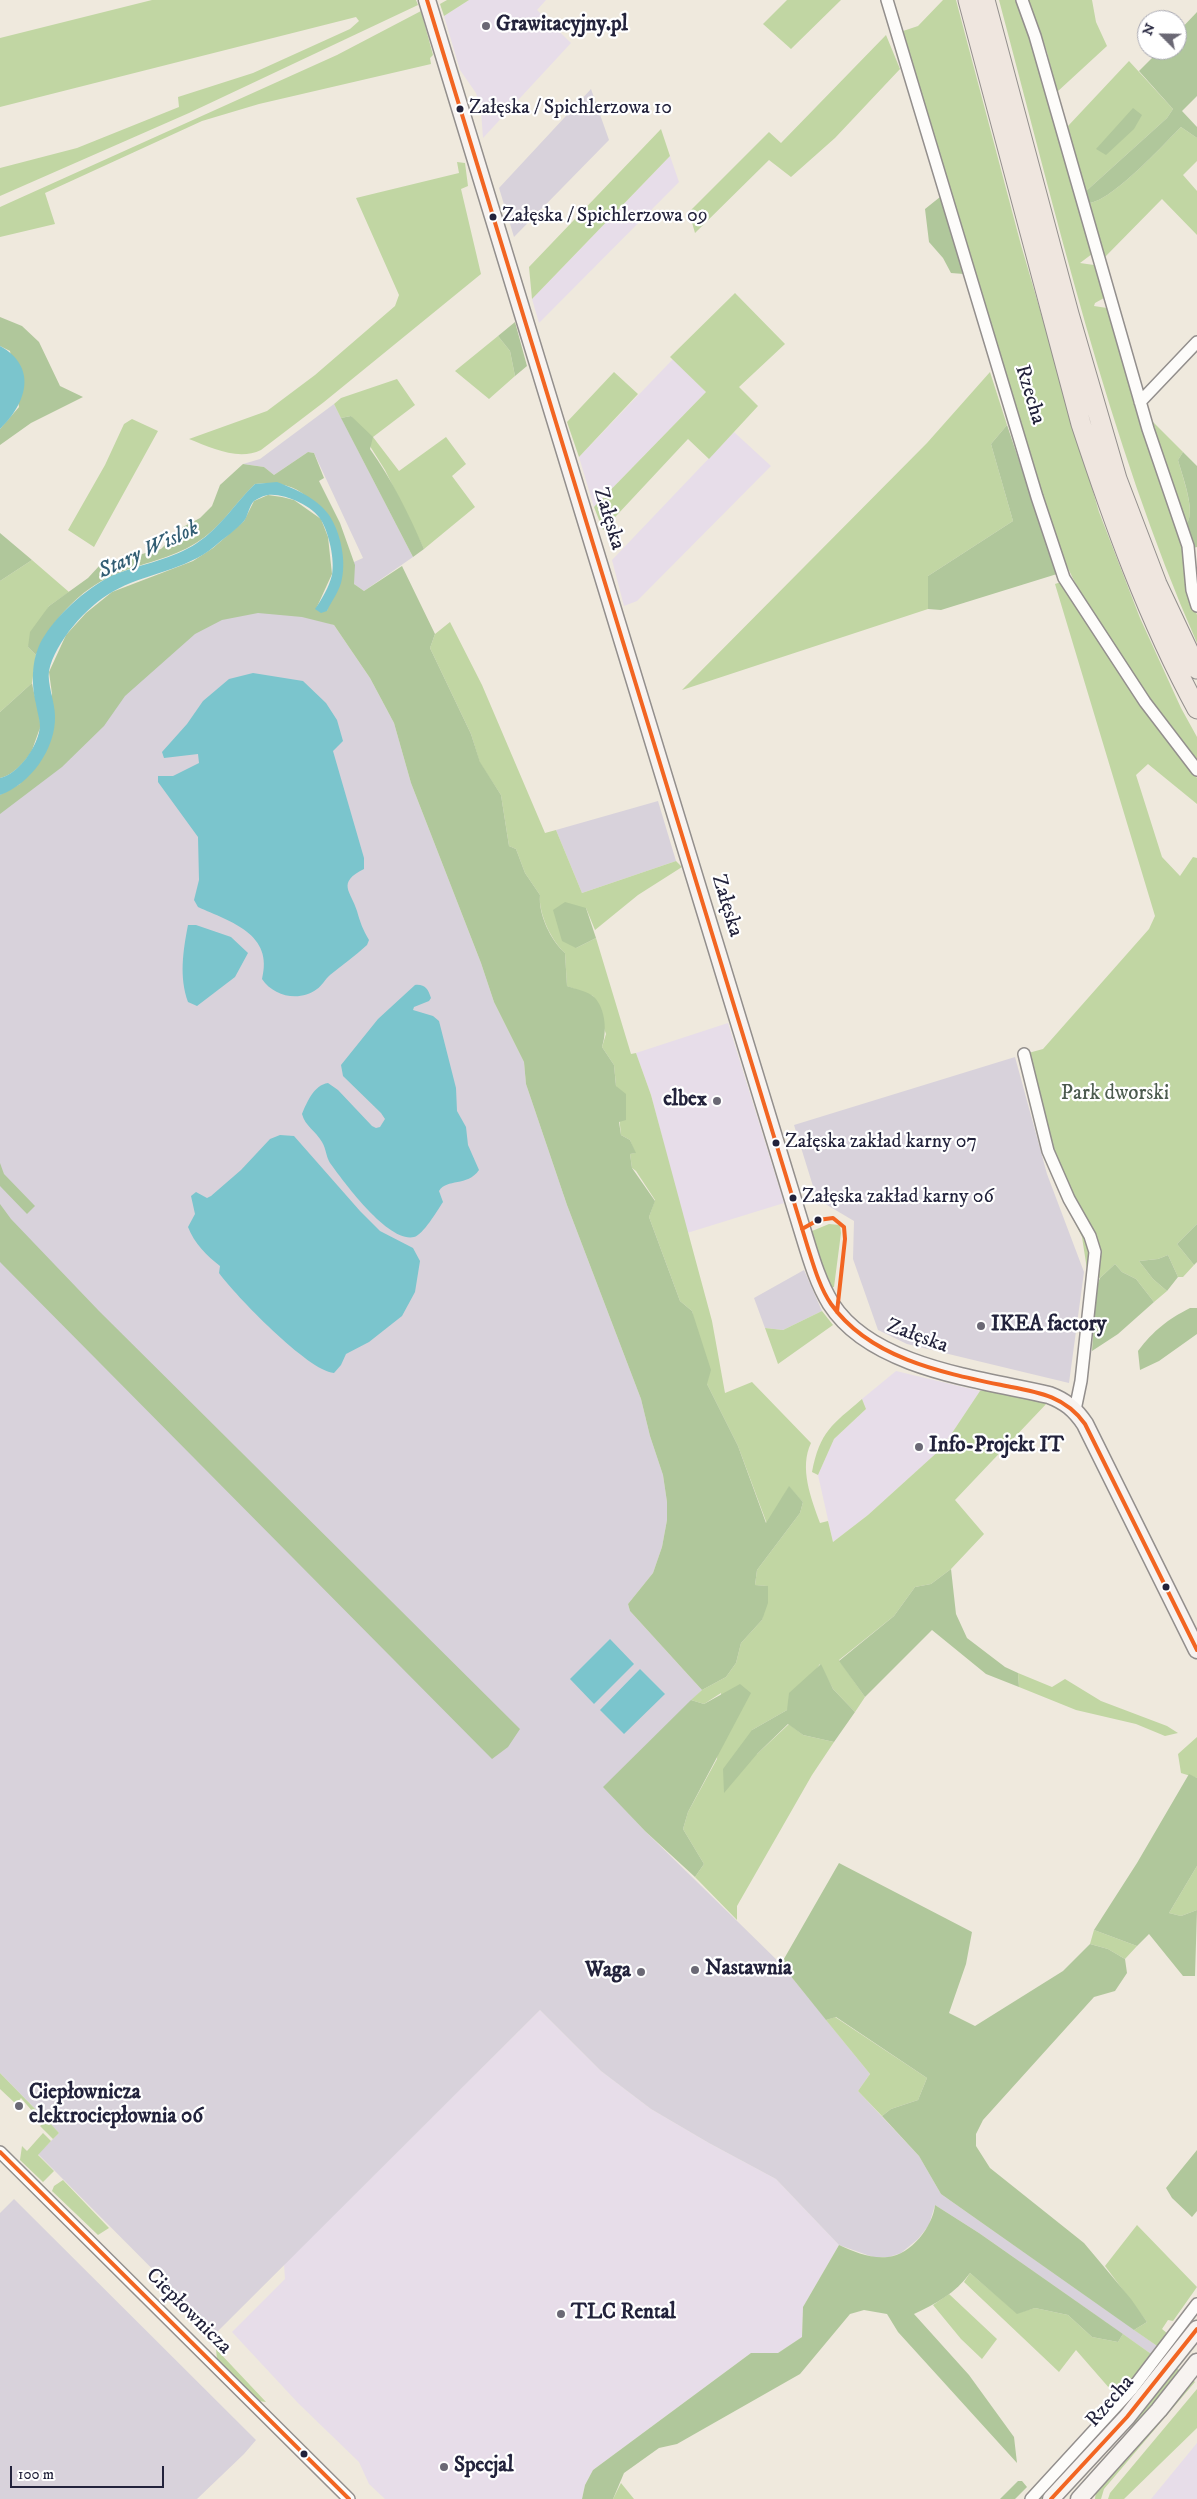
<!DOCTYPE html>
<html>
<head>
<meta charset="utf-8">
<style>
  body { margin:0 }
  #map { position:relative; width:1197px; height:2499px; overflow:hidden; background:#efe9dd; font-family:"IM FELL DW Pica",serif }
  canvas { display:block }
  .north { position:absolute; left:1137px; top:10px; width:50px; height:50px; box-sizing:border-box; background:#fff; border:1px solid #a7a7b1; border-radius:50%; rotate:293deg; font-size:14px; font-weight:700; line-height:20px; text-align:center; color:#22223b }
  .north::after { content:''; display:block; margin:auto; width:18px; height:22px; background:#6a6874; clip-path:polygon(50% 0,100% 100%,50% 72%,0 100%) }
  .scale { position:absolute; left:10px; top:2466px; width:154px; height:22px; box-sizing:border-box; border:2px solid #22223b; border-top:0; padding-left:6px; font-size:15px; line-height:18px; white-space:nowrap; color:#22223b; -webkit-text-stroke:4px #fff; paint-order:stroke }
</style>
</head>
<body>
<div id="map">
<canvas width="1197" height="2499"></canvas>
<div class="north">N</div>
<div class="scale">100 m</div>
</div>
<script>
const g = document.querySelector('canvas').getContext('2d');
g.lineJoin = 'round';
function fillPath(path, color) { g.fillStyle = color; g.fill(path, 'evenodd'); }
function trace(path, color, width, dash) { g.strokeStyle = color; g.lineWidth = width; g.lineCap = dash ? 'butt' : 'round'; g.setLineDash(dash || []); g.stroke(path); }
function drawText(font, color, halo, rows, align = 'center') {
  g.font = font + ' "IM FELL DW Pica",serif'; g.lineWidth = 4.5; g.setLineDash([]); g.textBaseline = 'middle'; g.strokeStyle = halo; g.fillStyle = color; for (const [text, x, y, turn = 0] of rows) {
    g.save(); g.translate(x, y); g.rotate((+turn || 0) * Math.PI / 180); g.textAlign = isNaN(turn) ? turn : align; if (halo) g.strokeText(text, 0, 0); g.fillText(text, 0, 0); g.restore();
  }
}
const built = new Path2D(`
  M469 0H546L537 10 571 43 483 138 481 111 476 93 460 70 444 16Z
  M670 156 679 182 539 323 532 299Z
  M673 359 706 392 594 507 579 457Z
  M734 432 771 466 637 601 624 606 612 560Z
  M728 1023 784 1203 687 1233 651 1095 636 1053Z
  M896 1371 980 1391 942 1448 868 1515 833 1542 818 1475 834 1439 866 1409 862 1399Z
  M540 2010 601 2071 651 2109 709 2143 776 2179 839 2245 803 2307 802 2337 778 2353H751L593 2470 585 2485 582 2499H385L369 2484 359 2462 298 2403 232 2332 285 2279 284 2264Z
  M1197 2443V2499H1151Z`);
const industrial = new Path2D(`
  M591 89 609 140 514 237 499 188Z
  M334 404 413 557 364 591 354 584V562L363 558 314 453 308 452 274 475 264 467 243 464 260 459Z
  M211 580 334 625 370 678 394 723 411 783 481 963 494 1002 524 1062 526 1084 567 1205 641 1399 650 1436 663 1475 667 1502V1520L662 1547 653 1573 628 1604 630 1611 702 1690 604 1787 645 1831 781 1964 870 2074 858 2091 919 2156 941 2194 1160 2348 1154 2356 979 2233 935 2205 929 2225 918 2239 901 2253 889 2257H873L839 2245 776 2179 709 2143 651 2109 601 2071 540 2010 216 2333 38 2154 59 2133 0 2073V795Z
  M658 801 676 861 582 893 556 830Z
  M1015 1057 1047 1174 1084 1272 1069 1383 907 1344 878 1330 853 1259 854 1221 817 1199 794 1125Z
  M804 1270 822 1311 783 1330 765 1328 754 1298Z
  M14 2199 256 2440 244 2454 197 2499H0V2213Z`);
const green = new Path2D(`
  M152 0H416L418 5 189 113 0 196V168L77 148 179 107 178 97 253 73 350 29 359 21 356 17 0 107V38Z
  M447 0H469L444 16 440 4Z
  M787 0H841L791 49 763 24Z
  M943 0H956L1021 245 1099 512 1140 618 1181 708 1197 737V760C1146 694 1091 625 1059 548L903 31 918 26Z
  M999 0H1018L1044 83 1092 254 1080 263 1094 265 1104 298 1095 303 1094 306 1107 308 1181 536 1186 584 1197 615V643C1107 437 1057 217 999 0Z
  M1028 0H1092L1096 22 1107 46 1057 92 1047 52Z
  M421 11 433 55 430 58 431 64 259 104 202 121 45 193 55 224 0 237V207L337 55Z
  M886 35 900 69 835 138 791 177 769 160 695 233 689 212 769 132 781 143Z
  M1129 61 1173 109 1167 118 1084 193 1068 126Z
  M1181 127 1197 138V161L1183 175 1197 191V235L1162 199 1104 258 1089 203C1112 201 1163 145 1181 127Z
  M661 129 670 156 532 299 529 267Z
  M457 162 465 163 468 186 461 189 481 274 324 402 261 450C238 461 212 448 189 439L267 411 315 375 395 306 399 295 356 198 459 173Z
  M735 293 785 344 739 387 758 406 709 459 688 439 603 530 594 507 706 392 670 357Z
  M498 336 510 351 515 376 489 399 455 371Z
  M614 372 638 394 579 457 567 422Z
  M990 372 1007 425 991 444 1013 521 928 576V609L682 690 927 443Z
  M397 379 415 405 373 437 399 471 446 437 466 464 452 476 475 507 424 549 385 470 351 416 341 418 334 404 341 398Z
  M1149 418 1183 452 1178 460C1182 475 1196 512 1187 523Z
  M132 419 158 431 94 547 68 530 105 465 124 424Z
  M32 560 69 592 49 606 28 647 36 655 32 683 0 712V581Z
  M1061 582 1125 681 1197 778V804L1148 764 1136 775 1162 857 1180 876 1193 857 1197 858V1224L1177 1244 1194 1265 1183 1277H1178L1168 1255 1158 1259 1139 1261 1153 1279 1167 1291 1154 1302 1136 1279 1122 1272 1115 1264 1100 1278 1088 1276 1082 1237 1050 1172 1021 1055 1043 1049 1149 929 1155 916 1055 584Z
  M450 622 482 685 545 833 556 830 582 893 676 861 682 867 638 895 595 930 586 908 576 948 596 938 631 1054 636 1053 651 1095 712 1321 725 1393 752 1382 811 1443C799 1468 811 1498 820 1523L828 1521 833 1542 868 1515 942 1448 980 1391 992 1390 1049 1401 955 1500 984 1534 951 1569 931 1584 915 1587 894 1616 839 1660 865 1697 855 1712 833 1689 820 1664 787 1710 752 1730 757 1754 789 1724 803 1735 834 1742 812 1775 737 1906V1920L695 1877 704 1864 683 1829 688 1812 717 1759 721 1693 704 1704 691 1700 702 1690 726 1677 736 1663 741 1643 762 1620 767 1586 755 1585 757 1570 800 1513 803 1502 789 1487 767 1524 738 1446 707 1384 692 1311 680 1301 649 1217 655 1200 636 1171 632 1168 630 1154 635 1153 630 1140 621 1135 614 1065 602 1047 606 1034 593 996 567 986 565 953C552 942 538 913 540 895L525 873 516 849 509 846 501 795 480 763 471 734 430 648 435 634Z
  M829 1224 840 1225 841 1233 834 1287 830 1288 810 1234 812 1231Z
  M822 1311 833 1325 778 1364 765 1328 783 1330Z
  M862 1399 866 1409 834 1439 818 1475 812 1472C820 1431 832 1425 862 1399Z
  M1018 1673 1052 1687 1065 1679 1101 1701 1167 1726 1178 1733 1165 1736 1136 1724 1076 1710 1019 1687Z
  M1197 1737V1778L1181 1773 1178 1754Z
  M1197 1866V1910L1181 1916 1169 1913Z
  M1094 1930 1137 1946 1125 1959 1108 1949 1090 1944Z
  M835 2017 927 2078 918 2100 891 2109 882 2116 858 2091 870 2074 826 2020Z
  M0 2073 42 2116 39 2119 21 2098 16 2104 0 2089Z
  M47 2120 59 2133 53 2139 40 2126Z
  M43 2133 51 2141 38 2155 54 2171 43 2182 20 2160 22 2146 27 2151Z
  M63 2180 109 2228 98 2235 52 2191 54 2186Z
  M1137 2225 1197 2287 1173 2321 1168 2320 1162 2329 1168 2334 1160 2348 1134 2330 1147 2322 1105 2266Z
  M970 2273 1017 2313 1035 2308 1068 2315 1092 2337 1118 2342 1123 2334 1154 2356 1117 2397 1076 2350 1059 2372 964 2282Z
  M949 2294 997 2339 982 2359 961 2339 933 2305Z
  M216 2349 266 2402 259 2401 217 2359Z
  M1162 2358 1166 2360 1081 2460 1042 2499H1037L1086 2448Z
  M1175 2367 1182 2372 1080 2489 1079 2487 1123 2438Z
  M1192 2379 1195 2382 1104 2489 1101 2499H1095L1096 2491Z
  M1197 2389V2428L1124 2499H1108L1110 2493Z
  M621 2483 634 2499H613Z`);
const forest = new Path2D(`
  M1197 12V96L1182 111 1197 127V138L1181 127C1163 145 1112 201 1089 203L1084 193 1167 118 1173 109 1139 71 1160 50H1177V33Z
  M1133 108 1142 115 1134 129 1106 155 1096 149Z
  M940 197 964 274 951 273 943 258 929 242 925 209Z
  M0 317 22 326 39 342 60 386 83 397 31 423 0 445V429L19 407 10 351 0 346Z
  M515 322 527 366 515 376 510 351 498 336Z
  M351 416 373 437 370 449C392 480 409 514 424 549L413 557 341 418Z
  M1007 425 1057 574 941 610 928 609V576L1013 521 991 444Z
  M308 452 314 453 324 478 319 481 340 523 355 565 354 584 364 591 402 566 435 634 430 648 471 734 480 762 501 795 509 846 516 849 525 873 540 895C538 914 551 941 565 953L567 986C575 989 588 991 594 997 606 1009 607 1032 602 1047L614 1065 616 1086 626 1094V1120L619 1122 621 1135 630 1140 636 1153 630 1154 632 1168 655 1201 649 1217 680 1301 692 1311 711 1370 707 1384 738 1446 766 1523 789 1486 803 1502 800 1513 757 1570 755 1585 768 1586V1603L762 1620 741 1643 736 1663 726 1677 702 1690 630 1611 628 1604 653 1573 662 1547 667 1520V1502L663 1475 650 1436 641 1399 567 1205 526 1084 524 1062 494 1002 481 963 411 783 394 723 370 678 334 625 302 617 258 613 222 620 195 634 125 696 104 726 62 767 0 814V795L20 784 52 694 49 672 66 635 86 613 112 592 193 561 213 548 244 521 254 501 268 495 282 497 294 500 321 519 328 537 332 574 316 609 327 611 339 541C313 504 306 479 255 484 235 503 221 528 196 543 171 559 141 563 114 575 80 589 50 622 36 655L28 647 30 632 49 606 88 578 100 565 161 549 183 527 200 518 212 506 220 485 243 464 264 467 274 475Z
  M1183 452 1197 466V547L1193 548 1187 523C1196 511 1182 475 1178 460Z
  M0 533 32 560 0 581Z
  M32 683C34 696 41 713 40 727 39 746 19 774 0 778V712Z
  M565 902 586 908 596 938 576 948 562 941 553 910Z
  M0 1163 4 1174 35 1206 27 1214 0 1186Z
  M0 1204 11 1219 99 1311 520 1729 508 1747 492 1759 0 1262Z
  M1197 1224V1262L1194 1265 1177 1244Z
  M1168 1255 1178 1277 1167 1291 1153 1279 1139 1261 1158 1259Z
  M1115 1264 1122 1272 1136 1279 1154 1302 1118 1334 1092 1351 1096 1288 1100 1278Z
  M1190 1308H1197V1334L1159 1361 1140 1370 1138 1351C1154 1330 1167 1320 1190 1308Z
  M951 1569 956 1614 967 1638 1005 1667 1018 1673 1019 1687 986 1674 932 1630 865 1697 839 1661 894 1616 915 1587 931 1584Z
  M821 1664 833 1689 855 1712 834 1742 803 1735 788 1724 757 1754 724 1793 723 1769 752 1730 787 1710 789 1693Z
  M740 1684 751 1693 688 1812 683 1829 704 1864 695 1877 645 1831 603 1787 691 1700 704 1704Z
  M1189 1774 1197 1778V1866L1169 1913 1181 1916 1197 1910 1195 1976H1183L1149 1934 1137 1946 1094 1930 1137 1863Z
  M839 1863 972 1932 966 1964 949 2013 975 2026 1063 1971 1090 1944 1108 1949 1125 1959 1127 1973 1115 1991 1094 1997 983 2120 976 2134V2146L990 2168 1084 2243 1131 2299 1147 2322 1134 2330 941 2194 919 2156 882 2116 891 2109 918 2100 927 2078 836 2017 826 2020 781 1964Z
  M1197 2150V2211L1192 2217 1172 2198 1166 2188Z
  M935 2205 979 2233 1123 2334 1118 2342 1092 2337 1068 2315 1035 2308 1017 2314 970 2273C956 2293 935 2304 914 2314L969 2375 1014 2437 1017 2463 898 2332 887 2314 864 2310 850 2314 800 2374 677 2444 659 2448 624 2473 613 2499H582L585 2485 593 2470 751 2353H778L802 2337 803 2307 839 2245C854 2252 871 2259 888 2257 911 2255 933 2226 935 2205Z
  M1018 2481H1022L1027 2487 1015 2499H1000Z`);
const water = new Path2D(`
  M0 346C38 367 27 403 0 429Z
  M277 482C295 489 317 498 329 515 341 533 347 562 341 583 338 593 331 602 327 611L321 613 315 609C322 599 329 587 332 575 335 560 329 533 321 520 313 506 284 493 268 495 265 495 257 499 254 501 249 506 248 516 244 521 236 530 224 538 215 546 185 571 145 573 112 592 87 606 55 642 49 671 47 684 55 702 55 716 56 748 31 784 0 795V778C19 774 38 746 40 727 40 720 37 711 36 704 31 682 31 655 45 635 59 613 91 584 116 574 142 564 173 559 197 543 221 527 235 503 255 484Z
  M253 673 303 681 326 703 337 720 343 741 333 751 364 858V869C336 883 351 891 357 911 360 922 363 930 369 940L367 945C355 956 342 965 330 975 325 979 322 986 317 989 300 1002 274 997 262 979 274 934 231 922 198 907L194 900 199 880 198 837 158 782V776H173L199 763 198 754 164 758 162 752 187 724 203 701 229 679Z
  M188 925H196L231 937 248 953 235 977 197 1006 188 1002C179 977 183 951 188 925Z
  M415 985C425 984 428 989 431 998L429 1001 414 1007 413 1010 433 1016 439 1021 456 1088 457 1111 466 1127 468 1145 479 1170C467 1187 447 1178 439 1191L443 1202C437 1211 423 1235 414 1237 388 1243 344 1182 330 1163 326 1157 326 1148 322 1142 316 1131 305 1126 302 1114 307 1102 314 1085 328 1083L338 1090 372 1126 376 1128 380 1127 385 1119 381 1113 343 1076 341 1065 378 1019Z
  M280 1135 294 1136 360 1211 380 1231 413 1248 420 1261 415 1292 402 1316 369 1342 346 1354 341 1365 334 1373C308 1371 235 1295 219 1273L220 1266C207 1256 194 1243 188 1227L195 1214 191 1196 196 1192 207 1198 211 1196 241 1170 270 1139Z
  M610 1639 634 1664 594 1704 570 1679Z
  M640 1669 665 1694 624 1734 600 1710Z`);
const street = new Path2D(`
  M887 0 1037 497 1064 578 1145 702 1197 770
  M1022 0 1035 36 1148 429 1188 546 1192 590 1197 606
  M1140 402 1197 342
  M1024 1054 1048 1151 1069 1199 1090 1236 1095 1252 1081 1381 1075 1410
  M0 2152 349 2499
  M1031 2499 1132 2389 1197 2304`);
const secondary = new Path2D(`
  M427 0 802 1229C810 1255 817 1281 831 1304 872 1368 980 1379 1049 1395 1065 1401 1075 1409 1085 1424L1197 1650
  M1051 2499 1127 2417 1197 2329
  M1079 2499 1159 2410 1197 2362`);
const primary = new Path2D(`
  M968 0 1081 424C1113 521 1148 619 1197 709
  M985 0 1069 314 1117 479 1157 584 1197 669`);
const bus1 = new Path2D(`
  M427 0 808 1248C814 1267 820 1288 831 1304 870 1359 944 1373 1006 1386 1038 1392 1065 1396 1085 1424L1197 1650
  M802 1229 818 1220 833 1218 844 1227 845 1239 837 1312
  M0 2152 349 2499
  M1051 2499 1127 2417 1197 2329`);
const markers = [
  [486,26,5,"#6a6874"],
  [460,109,4.5,"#22223b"],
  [493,217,4.5,"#22223b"],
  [717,1101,5,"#6a6874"],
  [776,1143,4.5,"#22223b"],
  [793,1198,4.5,"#22223b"],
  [818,1220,4.5,"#22223b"],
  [981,1326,5,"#6a6874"],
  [919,1447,5,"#6a6874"],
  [1166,1587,4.5,"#22223b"],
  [695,1970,5,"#6a6874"],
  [641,1972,5,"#6a6874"],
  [19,2106,5,"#6a6874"],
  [561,2314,5,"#6a6874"],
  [304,2454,4.5,"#22223b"],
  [444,2467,5,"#6a6874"]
];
const busNames = [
  ["Załęska / Spichlerzowa 10",469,109],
  ["Załęska / Spichlerzowa 09",502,217],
  ["Załęska zakład karny 07",785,1143],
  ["Załęska zakład karny 06",802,1198]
];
const poiNames = [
  ["Grawitacyjny.pl",496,26],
  ["elbex",707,1101,"right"],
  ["IKEA factory",991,1326],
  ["Info-Projekt IT",929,1447],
  ["Nastawnia",705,1970],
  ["Waga",631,1972,"right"],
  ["Ciepłownicza",29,2094],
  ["elektrociepłownia 06",29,2118],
  ["TLC Rental",571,2314],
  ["Specjal",454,2467]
];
const streetNames = [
  ["Rzecha",1029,395,73],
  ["Załęska",608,519,73],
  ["Załęska",726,906,73],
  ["Załęska",917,1337,20],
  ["Ciepłownicza",188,2312,45],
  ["Rzecha",1111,2402,-49]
];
const parkNames = [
  ["Park dworski",1115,1095]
];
const waterNames = [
  ["Stary Wislok",149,551,-25]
];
fillPath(built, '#e7dde9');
fillPath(industrial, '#d8d2db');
fillPath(green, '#c1d6a3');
fillPath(forest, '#b0c79b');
fillPath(water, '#7bc5cd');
trace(street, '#938f8d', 14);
trace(secondary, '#938f8d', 19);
trace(primary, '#938f8d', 21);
trace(street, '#fdfcfa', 11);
trace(secondary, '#f7f3f0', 16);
trace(primary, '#efe6df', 19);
trace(bus1, '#f26522', 4);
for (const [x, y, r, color] of markers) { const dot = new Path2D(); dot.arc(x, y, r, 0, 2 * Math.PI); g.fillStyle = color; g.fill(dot); trace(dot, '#fff', 2); }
drawText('20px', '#22223b', '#fff', busNames, 'left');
drawText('bold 21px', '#22223b', '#fff', poiNames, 'left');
drawText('21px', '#22223b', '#fff', streetNames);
drawText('21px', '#4c5b4f', '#fff', parkNames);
drawText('italic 22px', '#325d73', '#fff', waterNames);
</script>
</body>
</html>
